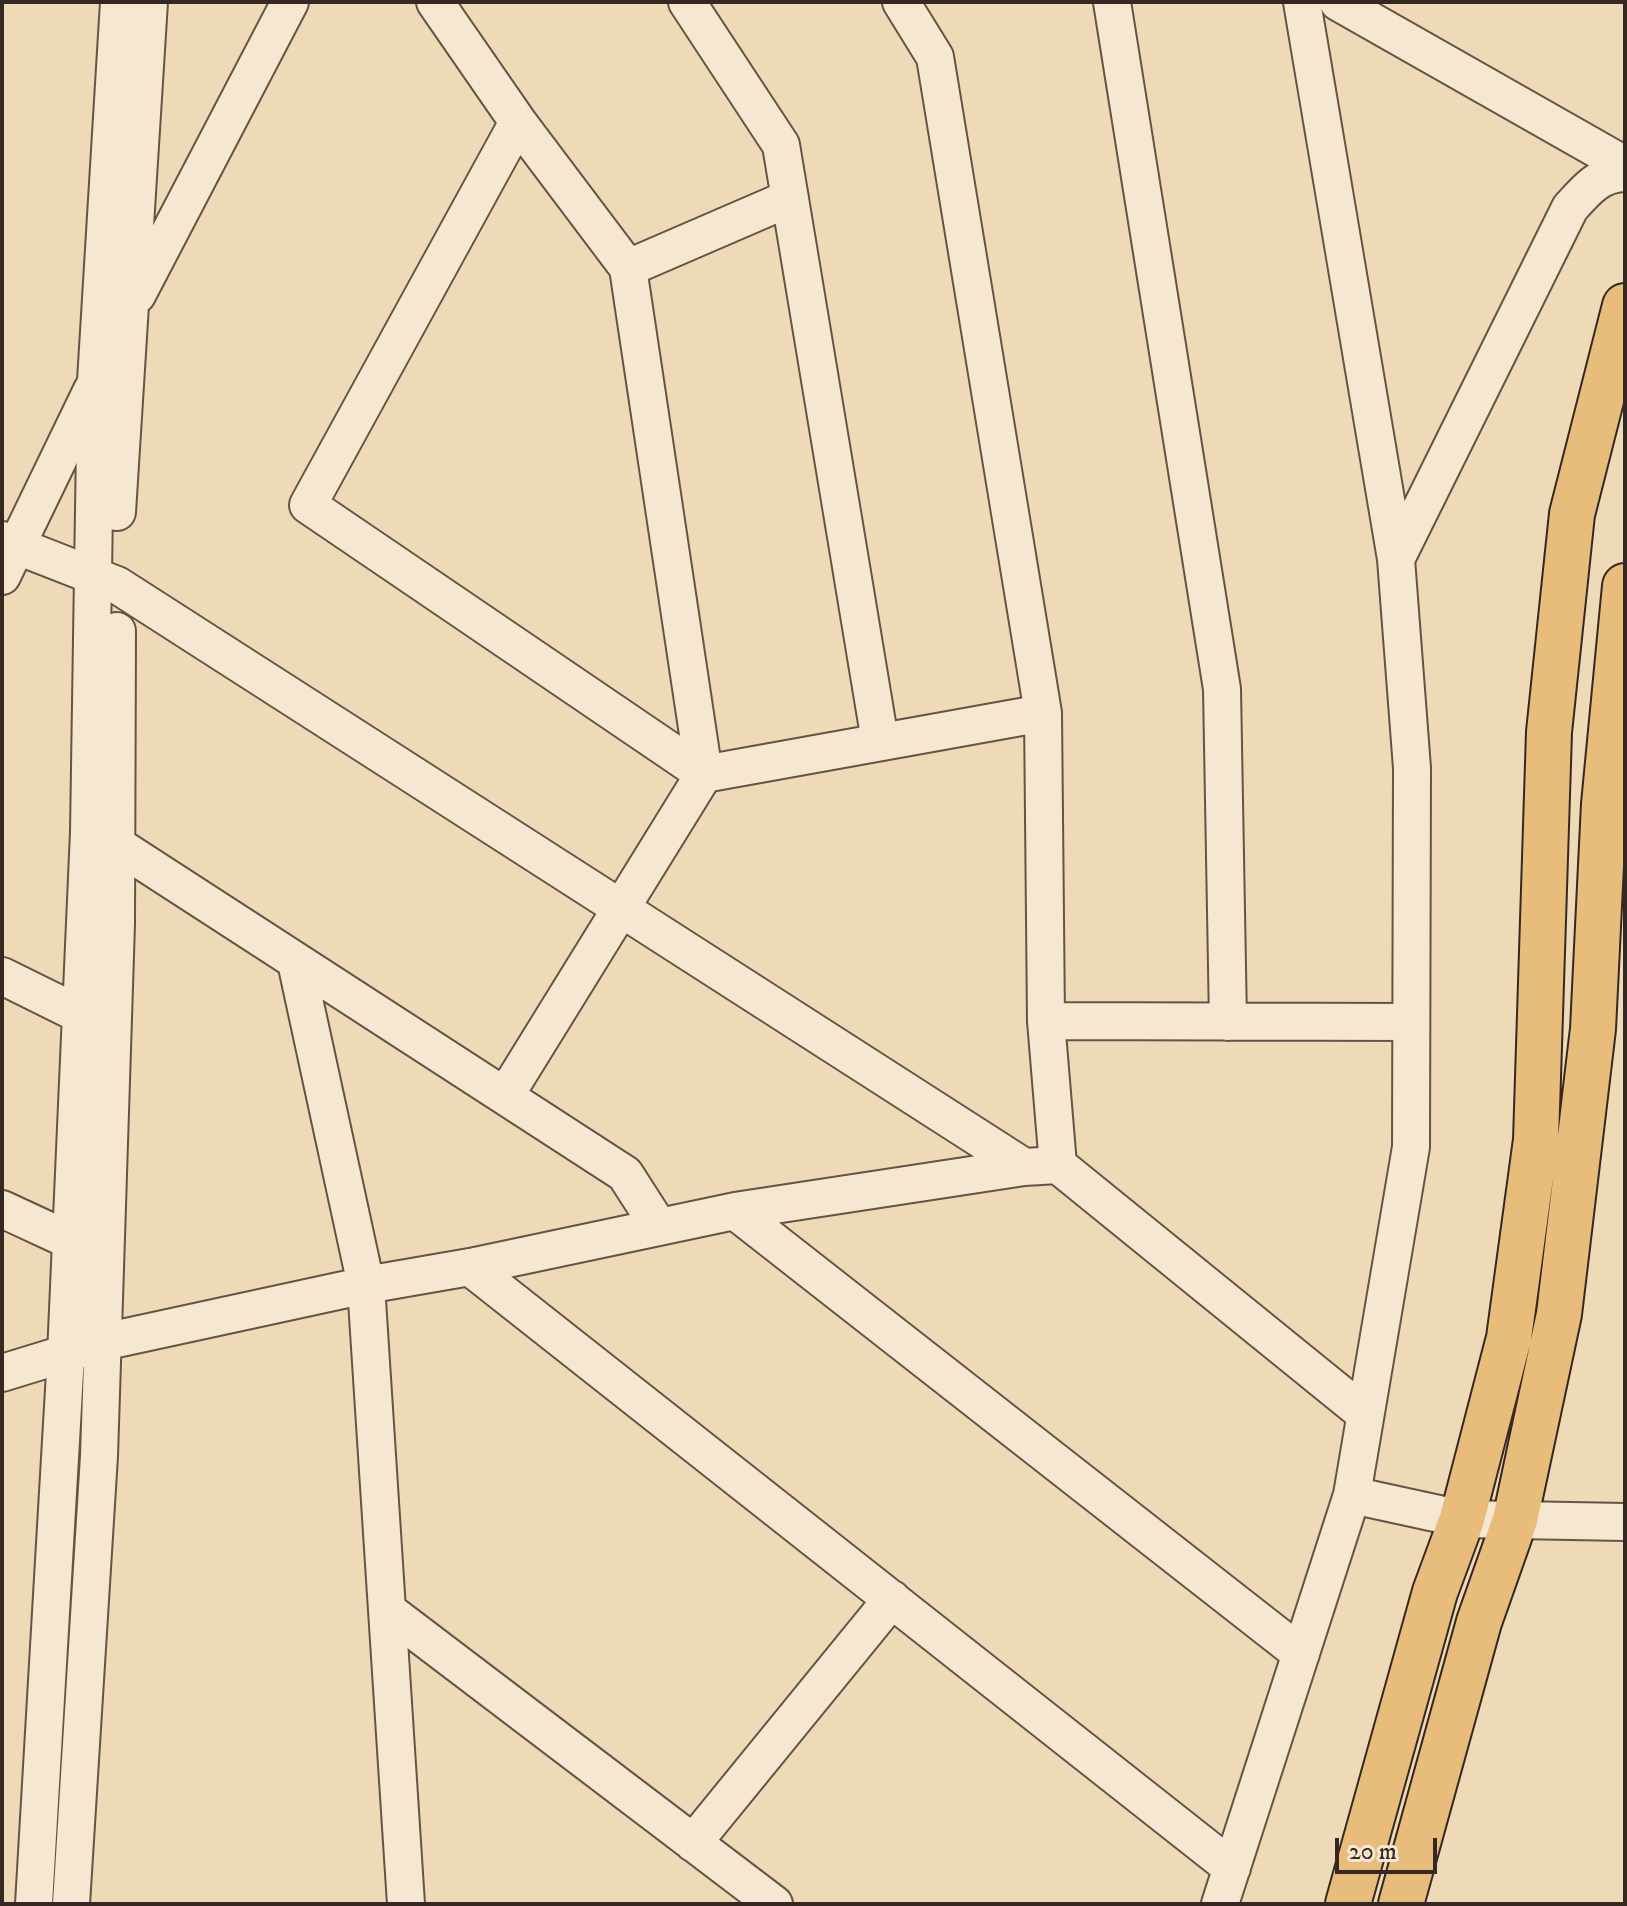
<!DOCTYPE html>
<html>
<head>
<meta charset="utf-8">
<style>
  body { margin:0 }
  #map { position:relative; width:1627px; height:1906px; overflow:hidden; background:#efdab7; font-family:"IM FELL DW Pica",serif }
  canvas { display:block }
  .frame { position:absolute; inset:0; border:4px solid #352822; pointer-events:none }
  .scale { position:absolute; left:1335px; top:1838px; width:102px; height:36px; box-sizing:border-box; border:4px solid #352822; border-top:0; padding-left:10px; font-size:24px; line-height:28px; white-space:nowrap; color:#352822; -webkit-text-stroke:6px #f5e7d0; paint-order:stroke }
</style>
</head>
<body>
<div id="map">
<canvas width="1627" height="1906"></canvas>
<div class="frame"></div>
<div class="scale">20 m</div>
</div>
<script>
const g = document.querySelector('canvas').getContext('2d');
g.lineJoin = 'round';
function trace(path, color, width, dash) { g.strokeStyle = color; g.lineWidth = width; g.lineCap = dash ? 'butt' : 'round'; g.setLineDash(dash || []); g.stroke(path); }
const minor = new Path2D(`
  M435 2 518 122 628 268 704 774 505 1096
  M687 2 781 145 880 741
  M1112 2 1222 689 1228 1022
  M1338 2 1625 165
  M518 122 308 505 704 774 1043 713 935 57 901 2
  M628 268 790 198
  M137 295 290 2
  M117 512 149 2
  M2 540 117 585 1024 1167
  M1396 559 1570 208C1586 190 1600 173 1625 173
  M2 576 92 390
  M1043 713 1046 1021 1058 1165
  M100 837 117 845 625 1174 659 1227
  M296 962 366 1285 406 1904
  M2 976 81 1015
  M1046 1021 1411 1022
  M2 1209 71 1241
  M735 1211 1301 1654
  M470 1267 1232 1868
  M2 1373 103 1342 366 1285 470 1267 735 1211 1024 1167 1058 1165 1365 1414
  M1352 1495 1462 1519 1625 1522
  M387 1610 774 1904
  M693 1843 892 1599
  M34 1904 66 1355 89 832 96 381 119 2
  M71 1904 99 1456 116 924 117 631
  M1220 1904 1352 1495 1411 1147 1412 768 1396 559 1302 2`);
const major = new Path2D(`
  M1348 1904 1435 1592 1462 1519 1509 1338 1536 1140 1549 732 1572 514 1625 306
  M1401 1904 1479 1622 1515 1520 1559 1314 1593 1029 1604 804 1625 586`);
trace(minor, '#645447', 40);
trace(major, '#352822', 48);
trace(minor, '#f5e7d0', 36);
trace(major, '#e8bd7c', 44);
</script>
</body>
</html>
